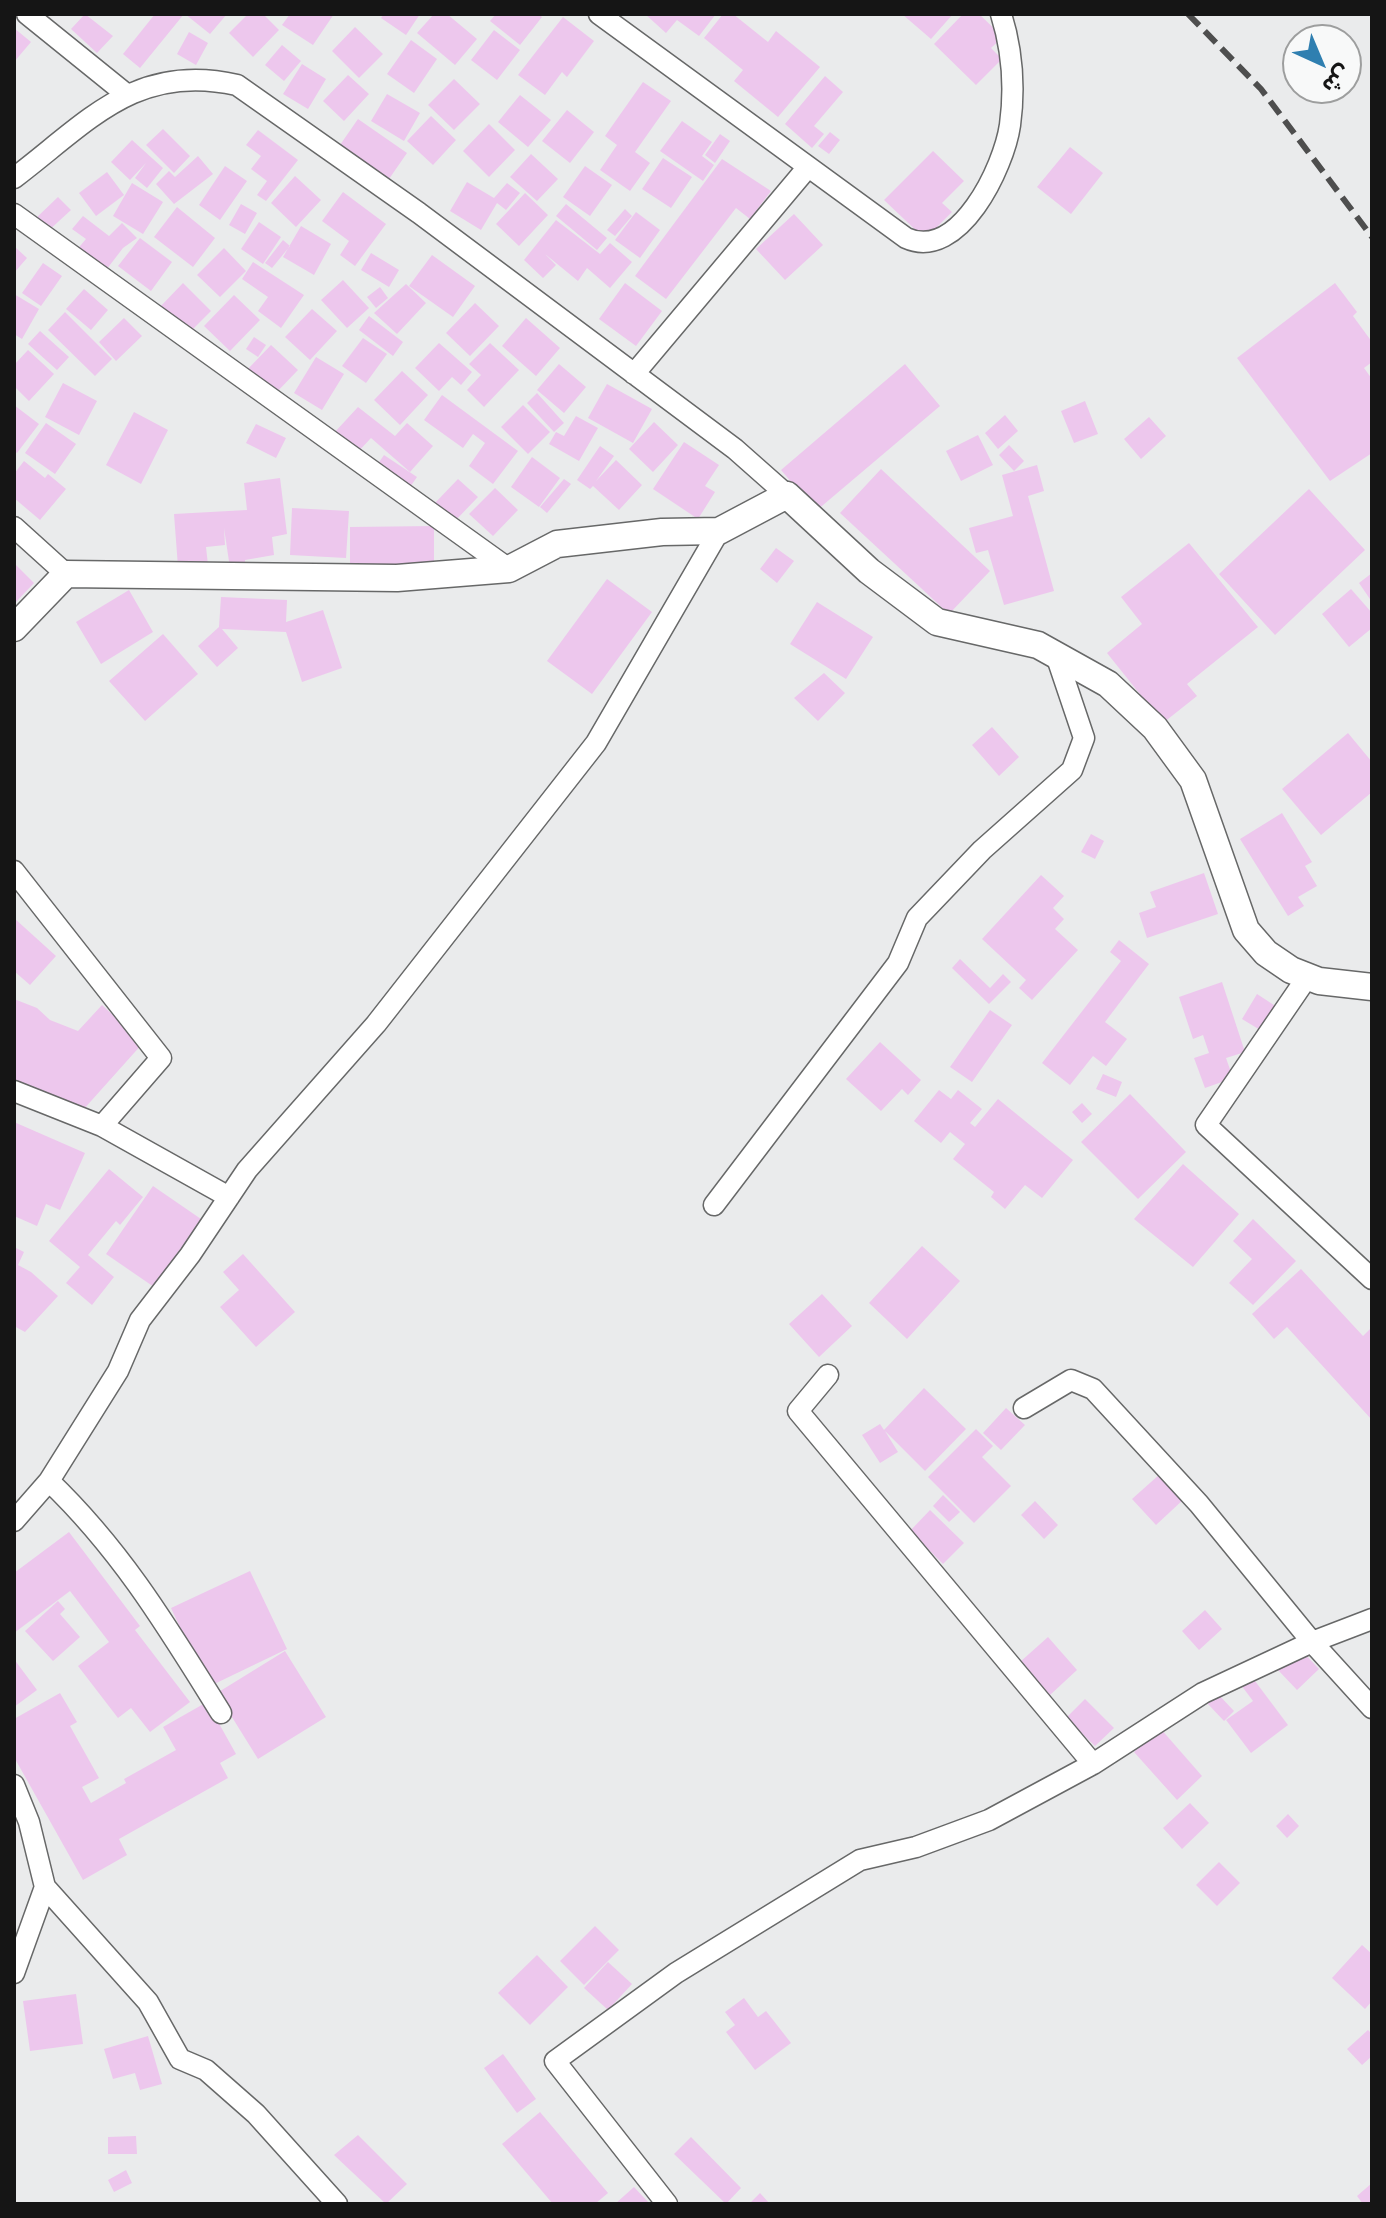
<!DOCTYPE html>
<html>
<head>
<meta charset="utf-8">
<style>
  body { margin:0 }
  #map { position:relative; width:1386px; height:2218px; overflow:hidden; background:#eaebec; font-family:Quicksand,"Noto Sans Arabic",sans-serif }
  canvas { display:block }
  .frame { position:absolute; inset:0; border:16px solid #151515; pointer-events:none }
  .north { position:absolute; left:1282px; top:24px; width:80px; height:80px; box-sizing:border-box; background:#f8f9f9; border:2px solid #9d9e9e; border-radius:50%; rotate:136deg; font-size:22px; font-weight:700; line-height:32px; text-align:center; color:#151515 }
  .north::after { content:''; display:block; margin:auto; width:28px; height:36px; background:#2f7fb0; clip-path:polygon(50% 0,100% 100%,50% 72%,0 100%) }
</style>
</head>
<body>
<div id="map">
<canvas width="1386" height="2218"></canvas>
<div class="frame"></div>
<div class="north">ش</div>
</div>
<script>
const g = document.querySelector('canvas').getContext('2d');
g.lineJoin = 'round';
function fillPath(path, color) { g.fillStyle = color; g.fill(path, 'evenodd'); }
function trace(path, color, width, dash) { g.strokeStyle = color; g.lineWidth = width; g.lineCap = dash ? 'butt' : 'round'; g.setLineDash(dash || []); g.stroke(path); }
const building = new Path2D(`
  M85 14 113 36 97 53 71 29Z
  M155 14H184L140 68 123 54Z
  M185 14H227L210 34Z
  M248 14H263L279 30 253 57 229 33Z
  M290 14H334L313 45 282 25Z
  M384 14H420L406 35 381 18Z
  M434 14H447L477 39 455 65 417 33Z
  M496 14H538L542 17 520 45 490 21Z
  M645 14H716L699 36 677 20 666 33Z
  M723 14H733L768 42 776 31 820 67 778 117 734 81 743 70 704 38Z
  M902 14H953L931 39Z
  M963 14H979L1003 37 991 48 1002 59 976 85 934 44Z
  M563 17 594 41 567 77 562 72 545 95 518 75Z
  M355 27 383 54 359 78 332 51Z
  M14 28 31 42 14 62Z
  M494 30 520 50 497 80 471 60Z
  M189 32 208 43 196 65 177 54Z
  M411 40 437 59 414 93 387 74Z
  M282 45 301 61 284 81 265 65Z
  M302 64 326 79 308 109 283 94Z
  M348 75 369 94 344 121 323 101Z
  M825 76 843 92 814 126 824 134 812 148 785 124Z
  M454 79 480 104 454 130 428 105Z
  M643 82 671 101 635 152 650 163 630 191 600 170 617 145 605 136Z
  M387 94 420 113 404 141 371 121Z
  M520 95 551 120 528 147 498 122Z
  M567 110 594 132 570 163 542 141Z
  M431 116 456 140 433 165 407 141Z
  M358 119 407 153 389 179 340 145Z
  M682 121 712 142 702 156 714 165 703 181 660 151Z
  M489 124 515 150 489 177 463 151Z
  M163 129 190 156 174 173 146 145Z
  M258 130 298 160 266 201 257 195 267 181 251 169 261 156 246 145Z
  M830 132 840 140 829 154 818 146Z
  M720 134 730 141 715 163 705 155Z
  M132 140 163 168 147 188 135 178 146 163 130 180 111 162Z
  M1070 147 1103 173 1071 214 1037 187Z
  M933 151 964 181 942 203 952 212 925 239 884 200Z
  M531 154 558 179 537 201 510 177Z
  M198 156 213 174 174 204 156 184 169 171 175 177Z
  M663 158 692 177 671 208 642 189Z
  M722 159 771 191 750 219 736 208 666 299 635 276Z
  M225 166 247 181 220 220 199 205Z
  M585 166 612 185 590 216 563 197Z
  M107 172 124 195 96 216 79 193Z
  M295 176 321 200 296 227 271 203Z
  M467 182 494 198 507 183 520 193 506 210 497 203 481 230 450 211Z
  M132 183 163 202 143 234 113 216Z
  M343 192 386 224 355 266 340 255 349 241 322 221Z
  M525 193 548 215 519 246 496 224Z
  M58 197 71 210 46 233 34 220Z
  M241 204 257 213 245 234 229 225Z
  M566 204 607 238 597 250 556 216Z
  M177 207 215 238 193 267 154 237Z
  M625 209 632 216 615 236 607 230Z
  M636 212 660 230 640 258 615 240Z
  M794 214 823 245 785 280 756 249Z
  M83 216 109 236 122 223 137 238 123 248 103 274 75 252 86 239 72 229Z
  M556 220 600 254 610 243 632 262 610 288 587 268 578 281 545 254 556 265 543 278 524 260Z
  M259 222 281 237 263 264 241 249Z
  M301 226 331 244 314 275 283 257Z
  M140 238 172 262 151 291 118 266Z
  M283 240 290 246 272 268 265 263Z
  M14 246 27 258 14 273Z
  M224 248 246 271 220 297 197 275Z
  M371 253 399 270 389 287 361 270Z
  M432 255 475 286 453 317 409 286Z
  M253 262 304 295 281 328 258 311 268 297 242 279Z
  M43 263 62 276 41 306 22 293Z
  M343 280 369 308 347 328 321 300Z
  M183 283 211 311 187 335 159 308Z
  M625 283 662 311 636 346 599 319Z
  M1335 283 1357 312 1353 316 1372 342V362L1364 368 1372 379V453L1330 481 1237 358Z
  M406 284 426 303 397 334 374 313Z
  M380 287 388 298 376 308 367 297Z
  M84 289 108 310 91 330 66 309Z
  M14 294 39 309 22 339 14 334Z
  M234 295 260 320 230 351 204 326Z
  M475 303 499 326 470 356 446 333Z
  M312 309 337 331 310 360 285 337Z
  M65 312 112 359 95 376 48 330Z
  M369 316 403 342 393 356 359 330Z
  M124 318 142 336 116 361 99 342Z
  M526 318 560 348 536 376 502 346Z
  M40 331 69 357 57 370 28 344Z
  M254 337 266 345 258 357 246 349Z
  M363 338 387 354 366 383 342 366Z
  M439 343 472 372 461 385 452 377 439 391 415 368Z
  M490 343 519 370 484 407 467 390 481 375 469 364Z
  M271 345 298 370 273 396 246 371Z
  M28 350 54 374 29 401 14 386V365Z
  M316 357 344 374 322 410 294 393Z
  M559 364 586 387 564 413 537 390Z
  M905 364 940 406 816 511 781 470Z
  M402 371 428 395 400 425 374 400Z
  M63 383 97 401 79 435 45 417Z
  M607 384 652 409 633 443 588 418Z
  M537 393 564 423 554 432 527 403Z
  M442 395 518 451 493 484 469 466 485 443 473 434 463 448 424 420Z
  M1085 401 1098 434 1074 443 1061 411Z
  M14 405 39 424 17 453 14 451Z
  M523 405 550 432 528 454 501 427Z
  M358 407 395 436 407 423 433 446 410 472 371 438 356 454 334 433Z
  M134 412 168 430 141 484 106 465Z
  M1005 415 1018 431 998 449 985 433Z
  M576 416 598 428 579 461 549 444 556 432 564 436Z
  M1149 417 1166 436 1141 459 1124 439Z
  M654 422 678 445 653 472 629 449Z
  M46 423 76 444 55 474 25 453Z
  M256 424 286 438 276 458 246 443Z
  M978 435 993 465 961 481 946 451Z
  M684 442 719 465 705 486 715 492 698 519 653 489Z
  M1009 445 1024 461 1014 471 999 455Z
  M600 446 614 456 596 481 616 460 642 485 619 510 593 486 590 489 577 480Z
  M384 455 417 477 406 493 373 471Z
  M532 457 560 478 539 507 511 487Z
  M24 461 45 478 48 474 66 489 40 520 14 498V474Z
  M1037 465 1044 491 1028 496 1054 591 1004 605 988 550 976 553 969 528 1013 516 1002 475Z
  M881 469 990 571 949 614 840 513Z
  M280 478 287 534 272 537 274 555 245 560V566L230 568 224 528 225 545 206 547 208 565 178 567 174 514 247 510 244 483Z
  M458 479 478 497 454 522 434 504Z
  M564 479 571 484 547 513 540 507Z
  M495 488 518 510 493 536 469 514Z
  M1309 489 1365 550 1275 635 1219 574Z
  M292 508 349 511 346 558 290 555Z
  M434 526V565H350V527Z
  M1189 543 1258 627 1187 684 1197 696 1163 723 1107 653 1142 624 1121 597Z
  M776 548 794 561 777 583 760 569Z
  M14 563 34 583 14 604Z
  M1372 573V602L1359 583Z
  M607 579 652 612 592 694 547 661Z
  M1351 589 1372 613V628L1349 647 1322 614Z
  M129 590 153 632 101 664 76 622Z
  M221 597 287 600 286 622 323 610 342 668 302 682 286 632 222 629 238 648 217 667 198 646 219 627Z
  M817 602 873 637 846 679 790 644Z
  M163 634 198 674 145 721 109 681Z
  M824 673 845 693 818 721 794 698Z
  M992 727 1019 757 999 776 972 745Z
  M1348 733 1372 762V792L1321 835 1282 789Z
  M1282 813 1312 862 1305 866 1317 886 1298 897 1304 906 1288 916 1240 839Z
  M1091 834 1104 841 1095 859 1081 852Z
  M1204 873 1218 914 1147 938 1139 913 1156 907 1150 892Z
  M1041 875 1064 896 1053 908 1064 919 1055 929 1078 950 1032 1000 1019 988 1026 980 982 939Z
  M14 918 56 956 30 985 14 971Z
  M1119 940 1149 964 1105 1022 1127 1039 1106 1066 1093 1056 1070 1085 1042 1063 1121 961 1110 952Z
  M960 959 990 988 1003 974 1011 982 989 1004 952 968Z
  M1222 982 1245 1052 1226 1058 1233 1078 1205 1088 1194 1058 1209 1053 1203 1035 1193 1039 1179 997Z
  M1257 994 1280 1009 1265 1033 1242 1019Z
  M14 999 37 1008 50 1020 78 1031 102 1005 143 1043 83 1110 14 1082Z
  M990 1010 1012 1025 972 1082 950 1067Z
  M880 1042 921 1080 908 1095 902 1089 881 1111 846 1079Z
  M1103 1074 1122 1082 1116 1097 1096 1089Z
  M939 1090 951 1099 958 1090 982 1109 970 1123 975 1127 998 1099 1073 1160 1042 1198 1025 1185 1005 1209 991 1197 994 1192 953 1159 965 1144 950 1132 941 1143 914 1121Z
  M1130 1094 1186 1152 1138 1199 1081 1142Z
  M1082 1103 1092 1114 1082 1123 1072 1112Z
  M14 1122 85 1153 60 1210 46 1204 37 1226 14 1216Z
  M1183 1164 1239 1214 1193 1267 1134 1219Z
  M109 1169 143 1197 120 1225 116 1221 88 1255 114 1277 92 1305 66 1283 80 1267 49 1241Z
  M153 1186 201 1219 154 1287 106 1254Z
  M1253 1219 1296 1261 1253 1305 1229 1283 1252 1259 1233 1241Z
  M922 1246 960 1281 907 1339 869 1303Z
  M14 1247 24 1252 18 1265 31 1272 58 1296 25 1332 14 1326Z
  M243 1254 295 1312 256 1347 220 1307 239 1290 223 1272Z
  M1301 1269 1363 1336 1372 1327V1420L1287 1327 1274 1339 1252 1314Z
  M822 1294 852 1326 819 1357 789 1324Z
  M924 1388 966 1429 925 1471 885 1431 898 1452 880 1463 862 1435 880 1424 884 1430Z
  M1006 1408 1025 1425 1001 1450 983 1433Z
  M976 1429 993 1446 982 1457 1011 1486 974 1523 928 1477Z
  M1160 1474 1184 1499 1156 1525 1132 1499Z
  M943 1495 960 1512 949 1522 933 1506Z
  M1035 1501 1058 1525 1044 1539 1021 1515Z
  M930 1510 964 1543 943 1564 910 1531Z
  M69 1532 140 1626 135 1630 190 1702 150 1732 131 1708 118 1718 78 1666 109 1642 70 1591 14 1633V1573Z
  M250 1571 287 1649 208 1687 171 1608Z
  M58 1601 65 1609 60 1614 80 1637 53 1661 25 1631Z
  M1205 1610 1222 1629 1199 1650 1182 1631Z
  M1048 1637 1077 1670 1050 1695 1020 1662Z
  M1300 1649 1319 1669 1297 1690 1278 1670Z
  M285 1651 326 1717 258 1759 217 1693Z
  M14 1659 37 1690 14 1707Z
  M1252 1677 1288 1725 1251 1753 1226 1720 1253 1701 1241 1685Z
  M60 1693 77 1722 70 1726 99 1778 82 1787 91 1803 126 1783 124 1779 176 1750 163 1727 207 1702 236 1754 220 1763 228 1778 119 1839 127 1855 83 1880 14 1757V1719Z
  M1217 1693 1234 1711 1224 1721 1207 1703Z
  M1085 1699 1114 1728 1095 1746 1066 1718Z
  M1160 1728 1202 1776 1177 1800 1134 1752Z
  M1190 1803 1209 1823 1182 1849 1163 1828Z
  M1288 1814 1299 1826 1287 1838 1276 1826Z
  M1219 1862 1240 1883 1217 1906 1196 1885Z
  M595 1926 619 1950 584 1985 560 1961Z
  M1362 1945 1372 1954V2001L1365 2009 1332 1978Z
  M537 1955 568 1987 530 2025 498 1993Z
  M608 1962 632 1984 608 2010 584 1988Z
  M76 1994 83 2044 30 2051 23 2001Z
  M744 1998 758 2017 766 2011 791 2043 755 2070 726 2032 735 2025 725 2012Z
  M1368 2030 1372 2034V2056L1362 2065 1347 2049Z
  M148 2036 162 2084 140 2090 135 2073 113 2079 104 2049Z
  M503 2054 536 2099 517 2113 484 2068Z
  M540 2112 608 2193 595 2204H553L502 2144Z
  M358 2135 407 2184 386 2204 334 2155Z
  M136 2136 137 2154H108V2137Z
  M691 2137 741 2188 726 2204 674 2154Z
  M126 2170 132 2183 114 2192 108 2180Z
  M1372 2183V2204H1363L1357 2196Z
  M634 2187 650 2204H615Z
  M760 2193 770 2204H749Z`);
const minor = new Path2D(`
  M27 14 126 94
  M599 14 906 238C959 262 1004 167 1010 125 1015 88 1012 49 1001 14
  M14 178C88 122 136 62 237 85L419 213 735 449 787 495
  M14 214 509 569
  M634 374 808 167
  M14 527 66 574
  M14 871 161 1058 102 1126
  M1308 976 1206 1125 1372 1279
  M14 1091 102 1126 229 1197
  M714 1205 898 963 917 918 982 850 1072 770 1084 738 1056 655
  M828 1375 798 1411 1093 1764
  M1024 1408 1071 1380 1093 1389 1199 1504 1312 1642 1372 1708
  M49 1481C122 1551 168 1628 221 1713
  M14 1521 49 1481 118 1371 140 1320 190 1255 247 1170 376 1024 596 743 719 531
  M14 1785 29 1822 45 1887 14 1973
  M45 1887 148 2002 180 2059 206 2070 256 2114 337 2204
  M667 2204 555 2061 676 1973 860 1860 916 1847 989 1820 1093 1764 1203 1693 1312 1642 1372 1619`);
const tertiary = new Path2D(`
  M14 628 66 574 397 578 509 569 557 544 662 532 719 531 787 495 869 571 937 622 1038 645 1108 684 1155 728 1193 780 1246 930 1266 953 1291 970 1319 981 1372 987`);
const rail = new Path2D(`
  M1188 14 1261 89 1372 237`);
fillPath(building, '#edc7ed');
trace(minor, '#676868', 23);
trace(tertiary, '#676868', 29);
trace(minor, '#fff', 20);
trace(tertiary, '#fff', 26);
trace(rail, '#4e4e4e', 6, [16, 8]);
</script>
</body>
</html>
